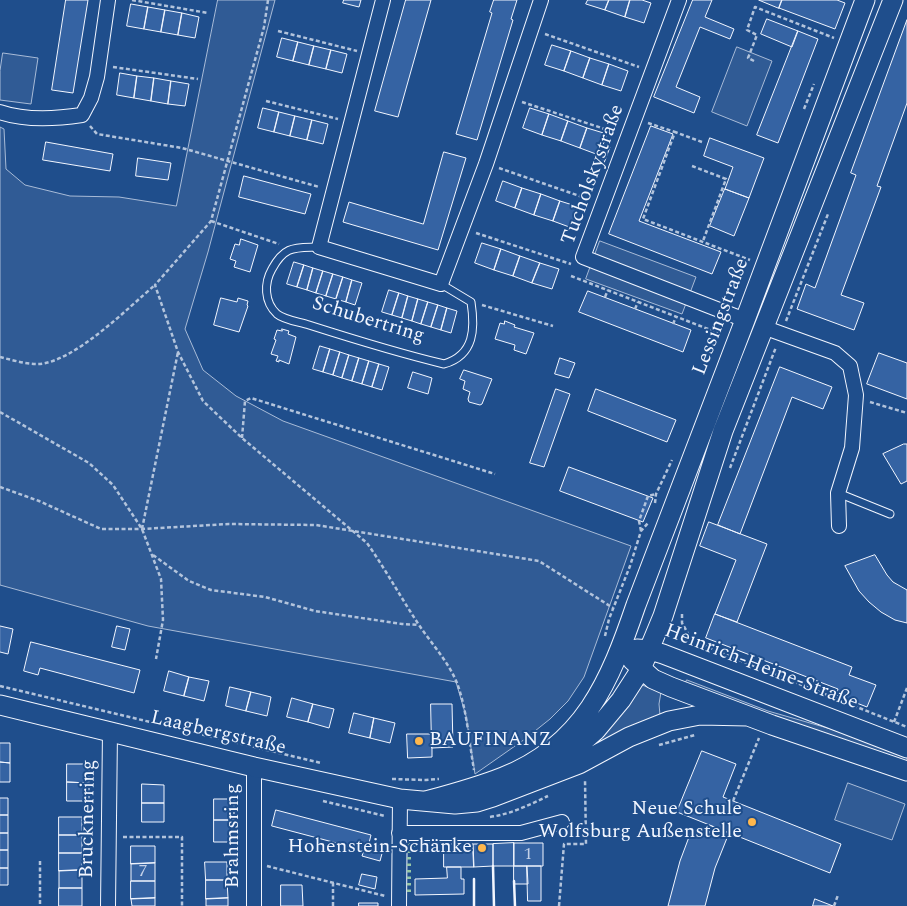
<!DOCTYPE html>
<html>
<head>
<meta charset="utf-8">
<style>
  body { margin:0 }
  canvas { display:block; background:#1f4e8c }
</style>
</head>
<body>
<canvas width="907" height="906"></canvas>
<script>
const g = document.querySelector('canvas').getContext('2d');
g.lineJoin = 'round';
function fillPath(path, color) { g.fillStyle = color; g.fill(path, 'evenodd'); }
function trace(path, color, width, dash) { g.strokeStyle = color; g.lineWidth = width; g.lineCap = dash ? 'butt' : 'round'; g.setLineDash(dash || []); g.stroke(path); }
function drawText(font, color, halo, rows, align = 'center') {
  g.font = font + ' Spectral,serif'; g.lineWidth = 4; g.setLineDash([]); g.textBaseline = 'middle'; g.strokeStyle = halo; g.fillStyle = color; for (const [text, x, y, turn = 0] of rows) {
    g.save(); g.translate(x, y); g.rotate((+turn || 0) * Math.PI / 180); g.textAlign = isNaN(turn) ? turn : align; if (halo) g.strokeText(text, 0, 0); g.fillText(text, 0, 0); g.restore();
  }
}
const built = new Path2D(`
  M218 0H275L208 252 185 329 203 370 236 396 283 421 631 546 584 677 568 701 550 719 525 739 475 774 466 716 456 682 148 626 0 585V127L4 129 6 169 25 185 70 196 119 197 176 206Z
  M737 47 772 61 747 126 712 112Z
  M3 53 38 58 31 104 0 100V71Z
  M600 241 696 277 682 314 586 279Z
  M687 680 768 711 831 729 907 757V762L820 734 685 684Z
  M642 685 661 692 659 704 660 715 602 742 600 739 628 705Z
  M848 783 905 804 892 840 835 820Z`);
const building = new Path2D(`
  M66 0H88L73 93 52 90Z
  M344 0H361L359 7 343 3Z
  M406 0H431L398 117 375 111Z
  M494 0H517L511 19 513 20 477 140 456 134 492 13 490 12Z
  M588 0H609L605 10 586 4Z
  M609 0H630L625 17 605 10Z
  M630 0H642L651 3 644 23 625 17Z
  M693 0H712L705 17 734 29 730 39 700 27 676 87 700 97 694 113 654 97Z
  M759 0H782L779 8Z
  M782 0H837L845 3 835 29 779 8Z
  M131 4 148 7 144 29 127 26Z
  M148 7 165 10 161 32 144 29Z
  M165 10 182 13 178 35 161 32Z
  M182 13 199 17 195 38 178 35Z
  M767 19 798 31 792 47 761 34Z
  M907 20V103L877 186 881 187 841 295 864 303 854 330 797 309 806 284 815 288 856 175 851 173Z
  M798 31 818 39 778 143 757 135Z
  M282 38 298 42 293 61 277 57Z
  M298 42 314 46 309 65 293 61Z
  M552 45 571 51 564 71 545 65Z
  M314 46 331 50 326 69 309 65Z
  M331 50 347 54 342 73 326 69Z
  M571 51 590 58 583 78 564 71Z
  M590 58 609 64 602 85 583 78Z
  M609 64 628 71 621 91 602 85Z
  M120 73 137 76 134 98 117 95Z
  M137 76 154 78 151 101 134 98Z
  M154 78 171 81 168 104 151 101Z
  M171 81 189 84 185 106 168 104Z
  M263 108 279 112 274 132 258 128Z
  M530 108 549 114 542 135 523 128Z
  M279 112 295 116 290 136 274 132Z
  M549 114 568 121 561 141 542 135Z
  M295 116 312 120 307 140 290 136Z
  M312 120 328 124 323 144 307 140Z
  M568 121 587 128 580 148 561 141Z
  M651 126 673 134 639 221 721 252 712 274 609 234Z
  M587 128 607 134 603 145 610 147 604 163 594 160 596 154 580 148Z
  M710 138 764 158 749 198 725 189 733 167 704 156Z
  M46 142 113 154 110 171 43 160Z
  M444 152 466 158 438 250 343 222 349 202 423 224Z
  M138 158 171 163 168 180 136 176Z
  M244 176 311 194 305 214 239 197Z
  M503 181 522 188 515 208 496 201Z
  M522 188 541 194 534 215 515 208Z
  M725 189 749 198 734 236 710 226Z
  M541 194 560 201 553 221 534 215Z
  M560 201 579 207 572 228 553 221Z
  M241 239 258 245 250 272 234 267 236 261 230 259 235 244 239 245Z
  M482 243 501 249 494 270 475 263Z
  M501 249 520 256 513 276 494 270Z
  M520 256 540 263 532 283 513 276Z
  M294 262 304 265 297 287 287 284Z
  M540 263 559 269 552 289 532 283Z
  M304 265 313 268 307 290 297 287Z
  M313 268 323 271 316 293 307 290Z
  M323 271 333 274 326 296 316 293Z
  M333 274 343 277 336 299 326 296Z
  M343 277 352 280 346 302 336 299Z
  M352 280 362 283 355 305 346 302Z
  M389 290 399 293 392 315 382 312Z
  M588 291 691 330 683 352 579 312Z
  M399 293 408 296 402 318 392 315Z
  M408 296 418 299 412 321 402 318Z
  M221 298 237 302 238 298 248 301 247 305 248 306 239 332 214 325Z
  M418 299 428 302 421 324 412 321Z
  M428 302 438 305 431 327 421 324Z
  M438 305 447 308 441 330 431 327Z
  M447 308 457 311 451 333 441 330Z
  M505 321 515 325 514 327 534 333 526 354 514 350 515 345 495 339 500 323 504 324Z
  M282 329 289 331 288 334 296 337 289 364 279 360V362L276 361 278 356 271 354 276 340 274 339 277 330 282 331Z
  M320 346 330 349 323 372 313 369Z
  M330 349 340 352 333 375 323 372Z
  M340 352 349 355 342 378 333 375Z
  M879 353 907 363V399L867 384Z
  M349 355 359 358 352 381 342 378Z
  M359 358 369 361 362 384 352 381Z
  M560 358 575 363 569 378 555 374Z
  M369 361 379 364 372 387 362 384Z
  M379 364 389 367 382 390 372 387Z
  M780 367 832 387 823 409 792 397 740 534 718 525Z
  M464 370 492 379 482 404 480 405 469 402 468 399 470 392 463 389 465 381 460 379Z
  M413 372 432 378 428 394 408 388Z
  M556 389 570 394 544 467 530 463Z
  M596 389 676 420 667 442 588 411Z
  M904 444H907V481L901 484 883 454Z
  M569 467 653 498 643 522 560 491Z
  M709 522 767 544 737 622 715 614 736 560 700 546Z
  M875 555 887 575 893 582 907 590V623L895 620 881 612 869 602 859 591 845 566Z
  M715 614 852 667 849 675 876 685 867 707 836 695 838 689 706 638Z
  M0 626 13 629 8 654 0 652Z
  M117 626 130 629 125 650 112 647Z
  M31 642 140 670 134 693 40 668 38 675 24 671Z
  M169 671 189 677 184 696 164 691Z
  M189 677 209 681 204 701 184 696Z
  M230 687 251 692 246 711 226 706Z
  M251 692 271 697 267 716 246 711Z
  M292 698 313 704 308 722 287 717Z
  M313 704 334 709 329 728 308 722Z
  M431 704H452L453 747 432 748Z
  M354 713 374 718 370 738 349 733Z
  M374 718 395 723 390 743 370 738Z
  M407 734H432V757L408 758Z
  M0 743H10V763L0 762Z
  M702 751 736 764 723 797 841 844 830 873 677 812Z
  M0 762 10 763V782H0Z
  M67 764H89V783L67 782Z
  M67 782 89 783V801H67Z
  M142 784 164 785V803H142Z
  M0 798H8V815H0Z
  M214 799H234V820H214Z
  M142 803H164V822H142Z
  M276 810 371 835 367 851 272 826Z
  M0 815H8V833H0Z
  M59 817H82V835H59Z
  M214 820H234V842H214Z
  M711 826 729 833 715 868 705 906H668L680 861 692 829 708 835Z
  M0 833H8V850H0Z
  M59 835H82V853H59Z
  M369 843 384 846 380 861 362 856 364 850 367 851Z
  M514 843H543V866H514Z
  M514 843V866H493V844Z
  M444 844H473L474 867H444Z
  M473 844H493V866L474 867Z
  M131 846H155V863L131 864Z
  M0 850H8V868H0Z
  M59 853H82V870L59 871Z
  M205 862H227V880H206Z
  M155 863V881H131V864Z
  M514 866H527L528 884H514Z
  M527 866H541V901H528Z
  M447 867H461V879H464V894L415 895V879L447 878Z
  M0 868H8V885H0Z
  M82 870V888H59V871Z
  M362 874 377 877 375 889 359 885Z
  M206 880H227L228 898 206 899Z
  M131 881H155V898L131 899Z
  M281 885H302L303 906H281Z
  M59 888H82V906H59Z
  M155 898V906H132L131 899Z
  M228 898V906H206V899Z
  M815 899 833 906H813Z
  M359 903H378V906H359Z`);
const path = new Path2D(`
  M132 0 208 13
  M268 0 264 27 211 221 155 285 178 352 203 401 242 438 367 543C386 570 401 598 419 625 431 643 448 661 457 683 467 710 469 741 474 770
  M278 31 357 51
  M545 34 639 67
  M754 61 748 58 757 35 747 30 755 7 834 38
  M113 67 198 79
  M266 101 338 119
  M522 102 614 132
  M804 109 814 84
  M648 123 675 132
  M90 126 97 134 182 148 319 187
  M702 142 675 132 643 219 750 260
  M692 166 726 179 703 241
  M499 168 591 200
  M211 221 279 244
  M476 233 571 264
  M571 276 721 334
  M605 297 608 290
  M482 305 553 326
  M635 309 638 302
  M786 321 828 214
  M673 324 676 317
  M0 357C12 360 25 364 38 364 73 363 128 308 155 285
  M870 402 907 413
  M0 412 89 463 113 485 142 529 161 579 163 620 156 659
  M242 438 245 401 251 398 495 474
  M730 468 776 347
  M0 487 39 501 101 529H142L229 524 316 525 539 561 613 608
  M655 503 656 494 672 460
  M142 529 178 352
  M641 531 639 521 648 496 656 494
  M153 555 189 581 211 590 265 597 315 611 402 624 419 625
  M682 614V623L691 639 688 645
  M605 636 609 619 630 566 641 531 648 523
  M691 639 719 652 907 727
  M0 686 321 763
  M894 722 907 688
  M659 745 695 735
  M392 779 426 780 439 779
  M323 801 385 816
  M733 801 759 738
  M490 817C511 814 529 805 548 796
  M123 837H182V906
  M40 861V906
  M267 866 385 896
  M333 906V883
  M559 906 564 844H586L585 779
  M834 906 838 895`);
const lane = new Path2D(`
  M319 247C295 248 285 245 272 269 264 283 264 302 277 314 284 320 300 322 309 325 353 339 398 353 444 364 475 355 475 328 471 302L441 284
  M838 493 890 514`);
const street = new Path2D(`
  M383 0 319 247 441 284 486 164 541 0
  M679 0 583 257 745 320
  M0 112C26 121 55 119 82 115L91 98 97 77 108 0
  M763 327 835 353 850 366 856 395 852 448 838 493 839 526
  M254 767V906
  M399 833H521L562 822
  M108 906 110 731
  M399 906 400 799`);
const secondary = new Path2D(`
  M637 649 650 650 663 654 907 748
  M632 660 653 679 671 687 772 725 907 771
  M0 705 254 767 400 799 455 804 477 802 493 797 579 764 629 737 669 721 700 715 748 716
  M527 783 563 759 596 730 621 700 641 669 663 616 723 431 893 0
  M426 801C452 794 478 787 503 777 584 745 610 681 636 605L745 320 865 0`);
const hedge = new Path2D(`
  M409 892V845L444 844`);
const wall = new Path2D(`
  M493 866 494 906
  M474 879V906
  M514 881 515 906`);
const markers = [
  [419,741,5,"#ffb74d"],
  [752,822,5,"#ffb74d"],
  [482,848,5,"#ffb74d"]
];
const numberNames = [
  ["1",528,855],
  ["7",143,872]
];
const streetNames = [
  ["Tucholskystraße",594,175,-70],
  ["Lessingstraße",722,317,-69],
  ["Schubertring",368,321,17],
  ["Heinrich-Heine-Straße",761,668,21],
  ["Laagbergstraße",218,734,13],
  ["Brucknerring",89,819,-89],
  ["Brahmsring",234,836,-90]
];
const poiNames = [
  ["BAUFINANZ",429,741,"left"],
  ["Neue Schule",742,810],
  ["Wolfsburg Außenstelle",742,833],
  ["Hohenstein-Schänke",472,848]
];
fillPath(built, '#305b95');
trace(built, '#a8bbd7', 1);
fillPath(building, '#3563a3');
trace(building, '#f2f6ff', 1);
trace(lane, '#f2f6ff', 9);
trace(street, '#f2f6ff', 16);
trace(secondary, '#f2f6ff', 21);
trace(path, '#b3c4dc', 2.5, [4, 2.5]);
trace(lane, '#1f4e8c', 7);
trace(street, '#1f4e8c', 14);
trace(secondary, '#1f4e8c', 19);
trace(hedge, '#97c8a6', 4, [2.5, 4]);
trace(wall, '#f2f6ff', 2.5);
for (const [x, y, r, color] of markers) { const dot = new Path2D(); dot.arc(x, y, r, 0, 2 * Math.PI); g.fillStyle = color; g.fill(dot); trace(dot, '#1f4e8c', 2); }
drawText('18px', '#c3d1e8', null, numberNames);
drawText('20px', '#f2f6ff', '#1f4e8c', streetNames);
drawText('20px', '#f2f6ff', '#1f4e8c', poiNames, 'right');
</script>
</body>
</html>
